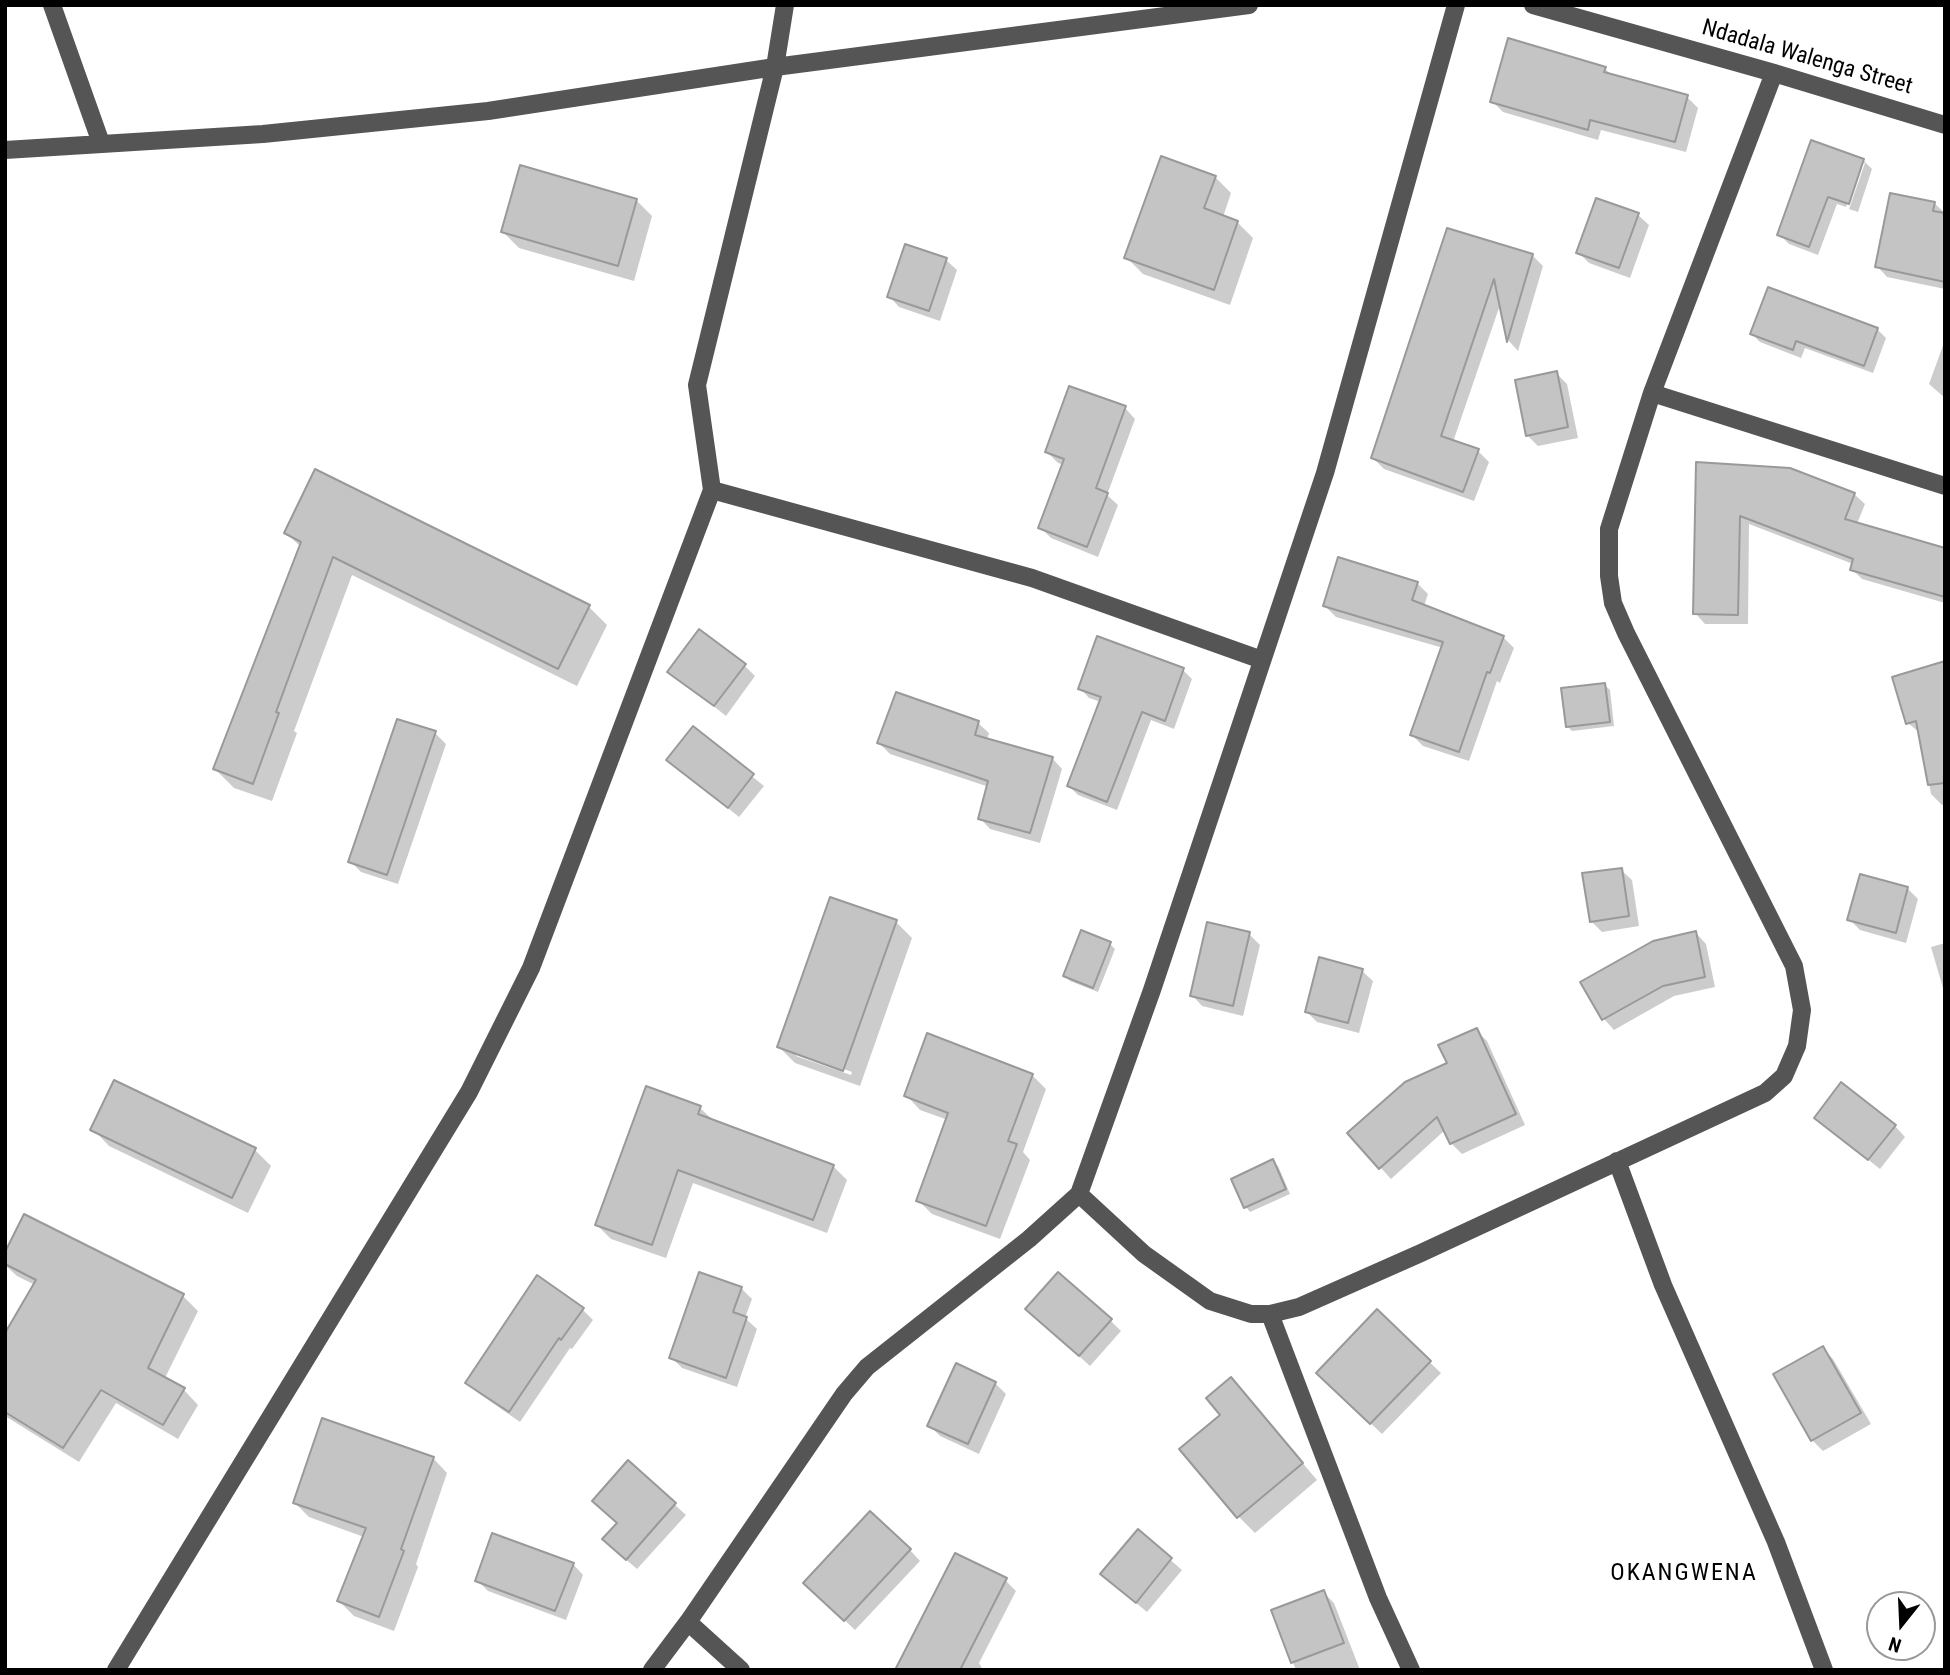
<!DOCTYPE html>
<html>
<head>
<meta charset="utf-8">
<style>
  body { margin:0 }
  #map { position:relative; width:1950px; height:1675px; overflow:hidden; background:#fff; font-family:"Roboto Condensed",sans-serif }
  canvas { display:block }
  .frame { position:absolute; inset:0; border:7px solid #000; pointer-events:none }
  .north { position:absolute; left:1866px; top:1591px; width:70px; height:70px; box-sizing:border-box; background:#fff; border:2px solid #999; border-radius:50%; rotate:198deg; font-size:19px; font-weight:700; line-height:28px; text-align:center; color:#000 }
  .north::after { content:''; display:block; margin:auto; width:24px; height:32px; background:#000; clip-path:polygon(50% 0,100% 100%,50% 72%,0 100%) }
</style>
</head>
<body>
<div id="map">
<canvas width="1950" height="1675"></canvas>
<div class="frame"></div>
<div class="north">N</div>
</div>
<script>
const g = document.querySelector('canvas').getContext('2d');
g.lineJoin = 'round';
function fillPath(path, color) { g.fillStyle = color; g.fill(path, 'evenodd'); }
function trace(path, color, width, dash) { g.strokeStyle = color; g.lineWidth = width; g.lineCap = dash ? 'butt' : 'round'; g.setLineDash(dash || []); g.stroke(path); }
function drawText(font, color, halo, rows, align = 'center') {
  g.font = font + ' "Roboto Condensed",sans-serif'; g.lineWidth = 7; g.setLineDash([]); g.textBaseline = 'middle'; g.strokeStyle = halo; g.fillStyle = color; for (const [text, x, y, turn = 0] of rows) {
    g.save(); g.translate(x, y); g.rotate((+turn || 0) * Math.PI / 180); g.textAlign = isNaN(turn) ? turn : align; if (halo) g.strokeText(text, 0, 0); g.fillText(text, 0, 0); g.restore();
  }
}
const shadow = new Path2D(`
  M1605 69 1613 76 1687 97 1698 108 1686 152 1601 130 1598 140 1503 112 1492 101Z
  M1863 160 1872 169 1858 212 1849 209 1865 163H1861L1846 207 1837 204 1818 255 1789 244 1780 235Z
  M1215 177 1231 193 1223 217 1237 222 1253 238 1230 305 1143 274 1126 257Z
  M636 200 652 216 634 281 519 248 503 232Z
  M1934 203 1945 213V289L1887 277 1877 266Z
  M1638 215 1649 225 1630 278 1589 263 1578 252Z
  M1448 230 1532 255 1543 266 1518 351 1509 341 1501 302 1453 442 1478 451 1489 462 1474 501 1384 469 1373 458Z
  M946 260 957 270 940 321 899 307 889 296Z
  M1877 329 1886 338 1873 373 1805 348 1801 358 1760 342 1752 334Z
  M1945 340V398L1929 384Z
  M1556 373 1567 384 1578 438 1538 446 1527 435Z
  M1125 408 1135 419 1107 495 1118 505 1098 557 1051 538 1040 527 1064 465 1058 463 1047 452Z
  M1697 464 1854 494 1865 504 1857 524 1945 550V603L1862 579 1852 569 1853 564 1749 524 1748 624H1705L1695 613Z
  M286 533 589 607 607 625 577 686 352 575 294 731 297 733 272 801 234 788 215 769 301 547Z
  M1417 583 1428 594 1424 606 1503 637 1514 648 1500 683 1497 681 1469 761 1423 746 1412 735 1443 648 1336 617 1325 606Z
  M1945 663V804L1942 805 1931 794 1920 733 1908 723Z
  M745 666 755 676 726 716 669 671Z
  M1183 670 1192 679 1174 729 1151 720 1117 810 1078 795 1069 786 1101 702 1089 698 1080 688Z
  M1605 685 1610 690 1614 726 1572 731 1567 726Z
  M978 723 989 733 987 740 1052 758 1062 769 1040 843 990 829 980 818 989 787 890 754 879 743Z
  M693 729 764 786 739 817 668 760Z
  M435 733 446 744 398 884 361 872 350 861Z
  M1621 870 1632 880 1639 926 1602 932 1591 921Z
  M1907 888 1918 899 1906 943 1860 930 1849 919Z
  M896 922 912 938 860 1086 795 1063 779 1047ZM796 1052 852 1072 851 1075 796 1056Z
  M1696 933 1706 944 1715 987 1674 996 1614 1030 1604 1019 1582 983Z
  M1249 934 1260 945 1243 1016 1202 1006 1192 995Z
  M1945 943V995L1931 947Z
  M1110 944 1115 949 1098 992 1070 981 1065 976Z
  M1362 971 1373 981 1359 1033 1317 1022 1306 1011Z
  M1476 1030 1487 1041 1525 1125 1462 1154 1451 1143 1445 1130 1391 1179 1349 1133 1449 1063Z
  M1032 1075 1046 1089 1023 1152 1030 1160 1000 1239 932 1214 918 1200 948 1120 920 1110 906 1095Z
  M647 1088 700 1108 715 1122 833 1166 847 1180 827 1233 693 1183 666 1258 611 1239 597 1225Z
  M1816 1118 1895 1126 1905 1137 1880 1169Z
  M93 1129 255 1150 271 1166 248 1213 109 1146Z
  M1273 1162 1278 1166 1290 1194 1250 1212 1246 1207Z
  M25 1216 183 1296 198 1311 165 1378 184 1390 198 1405 178 1439 116 1403 79 1462 5 1416V1337L35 1285 17 1276 5 1265V1255Z
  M741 1288 752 1299 745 1318 757 1329 737 1387 682 1368 671 1357Z
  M582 1309 593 1320 572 1349 570 1348 520 1422 478 1393 467 1383Z
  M1377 1312 1441 1373 1382 1434 1318 1373Z
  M1038 1319 1110 1320 1121 1331 1090 1366Z
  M1823 1349 1833 1359 1871 1424 1823 1451 1812 1440Z
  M1231 1379 1317 1480 1255 1533 1238 1516Z
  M995 1383 1006 1394 979 1454 940 1436 930 1426Z
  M433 1458 447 1473 416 1564 418 1567 394 1631 354 1616 339 1601 364 1537 309 1517 295 1503Z
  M629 1463 686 1515 637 1569 615 1550Z
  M1138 1532 1182 1570 1147 1612 1113 1584Z
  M910 1550 920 1561 855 1630 816 1593Z
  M573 1564 583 1575 566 1620 488 1591 477 1580Z
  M1005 1580 1016 1591 979 1663 983 1670H897Z
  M1323 1592 1334 1603 1360 1670H1296L1273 1611Z`);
const building = new Path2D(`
  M1508 38 1606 67 1604 72 1688 95 1675 142 1590 120 1588 130 1490 102Z
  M1811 140 1864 159 1849 204 1828 197 1809 247 1777 235Z
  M1161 156 1216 176 1204 208 1238 221 1214 290 1124 258Z
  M520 165 637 199 618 266 501 232Z
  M1890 193 1935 202 1933 211 1945 213V282L1875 267Z
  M1596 198 1639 213 1619 268 1576 253Z
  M1447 228 1533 254 1507 342 1494 279 1441 436 1479 449 1463 492 1371 458Z
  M905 244 947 258 929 311 887 297Z
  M1768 287 1878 328 1864 366 1796 341 1793 350 1750 334Z
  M1557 371 1568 427 1526 436 1515 380Z
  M1069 386 1126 406 1096 488 1108 493 1087 547 1038 528 1064 459 1045 452Z
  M1696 462 1790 468 1855 493 1845 519 1945 548V597L1850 570 1853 559 1740 516 1738 615 1693 614Z
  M315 469 590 605 558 669 333 557 276 712 279 713 253 784 213 769 301 542 284 533Z
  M1338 557 1418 582 1412 600 1504 636 1490 673 1487 672 1459 752 1410 735 1443 642 1323 606Z
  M699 629 746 664 714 706 667 672Z
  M1097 636 1184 668 1165 721 1142 712 1107 802 1067 786 1101 697 1078 689Z
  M1945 661V783L1928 785 1916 721 1906 724 1892 677Z
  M1605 683 1610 722 1566 727 1561 688Z
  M896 692 979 721 975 735 1053 757 1030 833 978 819 988 781 877 743Z
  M397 719 436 731 387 875 348 862Z
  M693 726 754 774 728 808 666 760Z
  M1622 868 1629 916 1590 922 1582 873Z
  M1860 874 1908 887 1896 933 1847 920Z
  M830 897 897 920 843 1071 777 1047Z
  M1207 922 1250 932 1233 1006 1190 996Z
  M1081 930 1111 942 1093 988 1063 976Z
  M1696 931 1705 977 1663 986 1602 1020 1580 982 1653 941Z
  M1319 957 1363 969 1348 1023 1305 1012Z
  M1477 1028 1516 1114 1450 1144 1437 1117 1379 1169 1347 1133 1405 1082 1447 1063 1438 1045Z
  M927 1033 1033 1074 1008 1141 1017 1144 986 1226 916 1201 948 1113 904 1096Z
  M114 1080 256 1148 232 1198 90 1130Z
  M1841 1082 1896 1125 1868 1160 1814 1118Z
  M646 1086 701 1106 698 1114 834 1165 813 1220 678 1170 652 1245 595 1225Z
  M1273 1159 1286 1189 1244 1208 1231 1179Z
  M24 1214 184 1294 148 1368 185 1388 163 1425 101 1390 63 1448 5 1412V1333L36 1280 5 1264V1252Z
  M699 1272 742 1287 733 1312 747 1317 726 1378 669 1358Z
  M1058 1272 1112 1319 1079 1356 1025 1309Z
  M537 1275 584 1308 561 1340 559 1338 509 1412 465 1383Z
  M1377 1309 1431 1361 1370 1424 1316 1373Z
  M1823 1346 1861 1413 1811 1441 1773 1374Z
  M956 1363 996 1382 968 1444 927 1426Z
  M1231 1377 1303 1463 1237 1518 1179 1449 1220 1415 1206 1398Z
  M322 1418 434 1457 401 1549 404 1551 379 1617 337 1601 366 1528 293 1503Z
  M628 1460 676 1503 626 1560 602 1539 617 1523 592 1501Z
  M870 1511 911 1549 844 1621 803 1583Z
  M1138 1529 1172 1558 1136 1603 1100 1574Z
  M492 1533 574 1563 555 1611 475 1581Z
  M955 1553 1007 1578 960 1670H895Z
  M1324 1590 1344 1643 1291 1663 1271 1610Z`);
const minor = new Path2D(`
  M52 5 101 143
  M1533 5 1774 73 1945 125
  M5 150 263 134 488 111 775 67 1249 5
  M1652 393 1945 486
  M712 490 1032 578 1262 660
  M1617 1161 1663 1285 1776 1542 1824 1670
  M1079 1194 1144 1254 1210 1301 1251 1314H1270L1299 1307 1421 1253 1765 1093 1784 1076 1797 1046 1802 1010 1794 966 1626 633 1613 603 1609 576V529L1652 393 1774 73
  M1270 1314 1378 1598 1411 1670
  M688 1622 741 1670
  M116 1670 469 1092 531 968 712 490 697 385 775 67 785 5
  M652 1670 688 1622 844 1394 867 1367 1029 1239 1079 1194 1152 990 1325 473 1456 5`);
const streetNames = [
  ["Ndadala Walenga Street",1807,58,16]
];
const neighbourhoodNames = [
  ["OKANGWENA",1684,1574]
];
fillPath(shadow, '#0003');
fillPath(building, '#c4c4c4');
trace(building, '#999', 2);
trace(minor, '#555', 18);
drawText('23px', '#000', '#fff', streetNames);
g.letterSpacing = '2px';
drawText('24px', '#000', '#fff', neighbourhoodNames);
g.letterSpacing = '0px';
</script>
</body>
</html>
